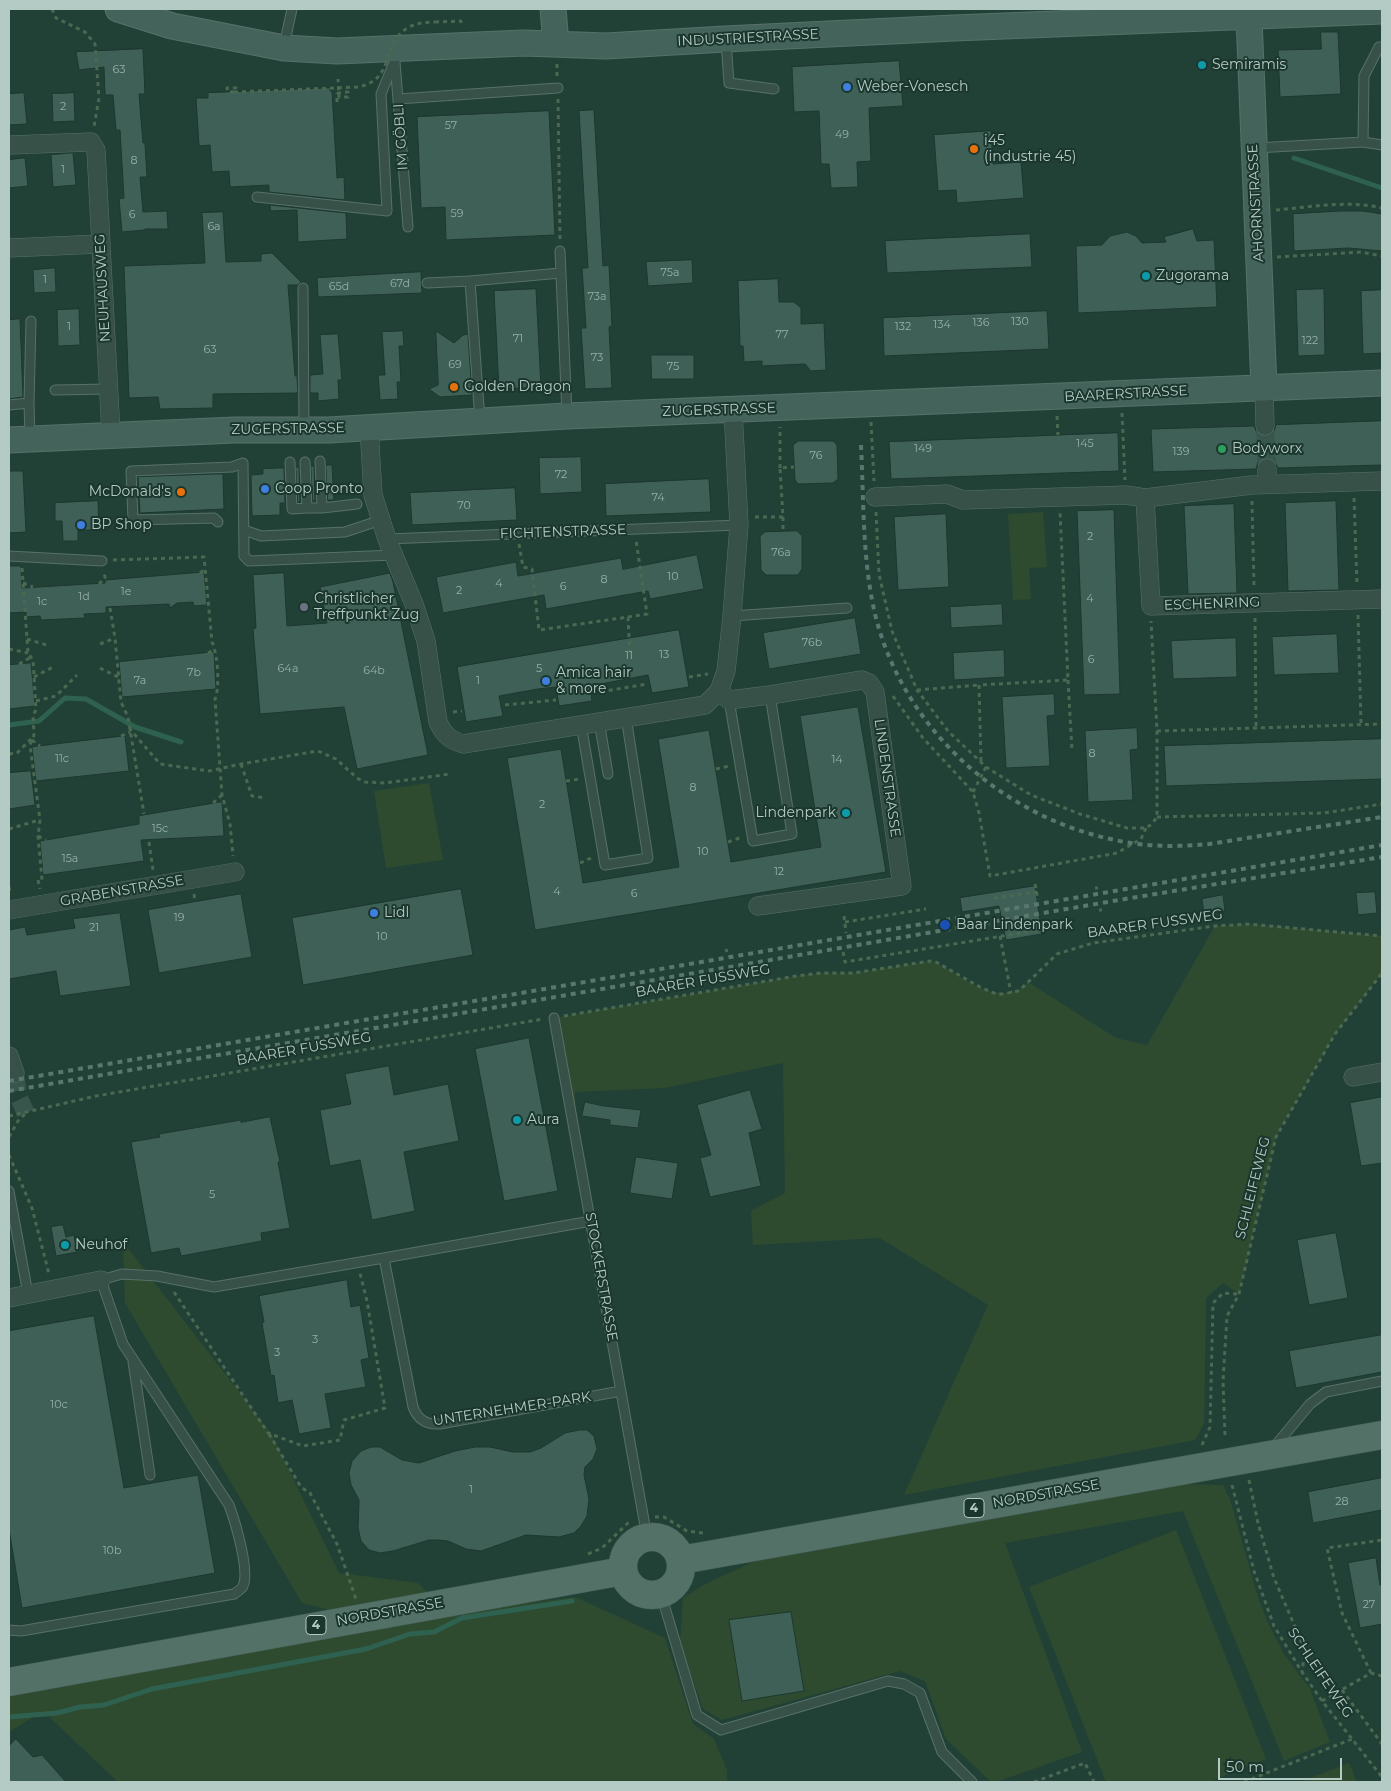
<!DOCTYPE html>
<html>
<head>
<meta charset="utf-8">
<style>
  body { margin:0 }
  #map { position:relative; width:1391px; height:1791px; overflow:hidden; background:#224136; font-family:Montserrat,sans-serif }
  canvas { display:block }
  .frame { position:absolute; inset:0; border:10px solid #b3cbc4; pointer-events:none }
  .scale { position:absolute; left:1218px; top:1758px; width:124px; height:22px; box-sizing:border-box; border:2px solid #b3cbc4; border-top:0; padding-left:6px; font-size:15px; line-height:18px; white-space:nowrap; color:#b3cbc4; -webkit-text-stroke:4px #1b362d; paint-order:stroke }
</style>
</head>
<body>
<div id="map">
<canvas width="1391" height="1791"></canvas>
<div class="frame"></div>
<div class="scale">50 m</div>
</div>
<script>
const g = document.querySelector('canvas').getContext('2d');
g.lineJoin = 'round';
function fillPath(path, color) { g.fillStyle = color; g.fill(path, 'evenodd'); }
function trace(path, color, width, dash) { g.strokeStyle = color; g.lineWidth = width; g.lineCap = dash ? 'butt' : 'round'; g.setLineDash(dash || []); g.stroke(path); }
function drawText(font, color, halo, rows, align = 'center') {
  g.font = font + ' Montserrat,sans-serif'; g.lineWidth = 4; g.setLineDash([]); g.textBaseline = 'middle'; g.strokeStyle = halo; g.fillStyle = color; for (const [text, x, y, turn = 0] of rows) {
    g.save(); g.translate(x, y); g.rotate((+turn || 0) * Math.PI / 180); g.textAlign = isNaN(turn) ? turn : align; if (halo) g.strokeText(text, 0, 0); g.fillText(text, 0, 0); g.restore();
  }
}
const green = new Path2D(`
  M1043 512 1047 567 1029 568 1031 599 1013 600 1008 514Z
  M429 783 443 860 386 868 374 791Z
  M1248 924 1382 936V973L1335 1034 1276 1137 1239 1294 1223 1283 1206 1298 1204 1424 1195 1440 904 1495 988 1305 880 1238 753 1245 751 1211 785 1193 783 1063 664 1088 575 1092 576 1133 554 1018 796 976 821 973H853L930 961 936 962C963 977 1000 1010 1028 982L1116 1038 1147 1045 1215 926Z
  M123 1242 271 1433 339 1573 418 1583 448 1614 575 1597 665 1638 693 1724 714 1739 727 1770V1782H118L43 1711 9 1732V1694L389 1625 302 1603 125 1303Z
  M1175 1484 1223 1485 1230 1499 1257 1594 1267 1621 1284 1654 1310 1689 1330 1742 1284 1761 1183 1511 1005 1543 1082 1752 996 1782H991L946 1739 925 1681 900 1671 722 1720 703 1709 680 1643 683 1598 705 1584 755 1561 828 1544Z
  M1176 1530 1266 1759 1209 1782H1106L1029 1587Z
  M1349 1763 1357 1782H1300Z`);
const stream = new Path2D(`
  M1294 158 1382 188
  M9 725 39 721 65 698 86 699 135 727 181 742
  M9 1717 57 1713 80 1707 104 1705 152 1689 366 1649 410 1634 434 1632 462 1618 572 1601`);
const building = new Path2D(`
  M1321 32H1338L1341 94 1280 97 1278 50 1321 49Z
  M143 49 145 94H139L143 143H145L147 177H140L143 212 167 211 168 229H145V230L122 232 119 199 124 198 120 130H116L113 95H105L104 67 79 70 76 52Z
  M899 61 903 106 869 108 871 161 857 162 858 187 831 188 829 164H821L819 111 794 112 792 67Z
  M330 88V91H332L337 178 344 177 345 200 269 192V185L230 187 229 171 212 172 210 145 199 146 196 98H208V93Z
  M24 93 27 124 9 125V94Z
  M74 93 75 121 53 122 52 94Z
  M594 110 603 266 609 265 612 326 609 327 612 388 585 389 581 328H586L582 268H588L579 111Z
  M549 111 555 235 446 240 445 207 421 208 417 117Z
  M991 131 993 164 1021 162 1024 198 957 203 956 190 938 191 934 135Z
  M73 153 76 185 53 187 51 155Z
  M25 158 28 186 9 188V160Z
  M270 205 346 213 347 239 298 242 297 210 271 211Z
  M1341 211H1363L1382 214V251L1348 248 1294 251 1293 214Z
  M223 212 226 262 261 261V254L272 253 301 282 298 285H288L295 376H297L298 393 213 394V408L160 409 158 397 129 398 124 266 205 263 202 213Z
  M1193 229 1197 241 1214 240 1217 307 1078 313 1076 246 1102 245 1110 236 1127 232 1136 236 1142 243 1166 242 1164 237Z
  M1030 234 1032 267 887 273 885 241Z
  M692 260 693 283 648 286 646 262Z
  M55 268 56 292 34 293 33 270Z
  M421 272 422 293 318 297 317 278Z
  M778 279 779 302H794L801 308V324L824 323 826 370 811 371 805 364 762 366V361L744 362 743 346H740L738 281Z
  M536 289 541 387 499 389 494 291Z
  M1324 289 1325 355 1298 356 1296 290Z
  M1382 290V353L1363 354 1361 291Z
  M79 309 80 345 58 346 57 310Z
  M1047 311 1049 349 884 356 883 318Z
  M20 319 23 397 9 399V320Z
  M403 331 404 346H399L401 382H397L398 399 380 400 378 375H385L382 332Z
  M436 331 454 343 463 335 468 334 472 395 440 397 429 389 438 385Z
  M338 334 342 380H338L339 399 318 401V393H310V375L323 374 320 335Z
  M651 355H694V379H652Z
  M1382 421V465L1278 468 1273 459 1267 457 1258 462 1256 469 1153 472 1151 429 1254 426 1256 431 1260 435 1266 437 1274 431 1276 425Z
  M1118 433 1119 471 891 479 889 442Z
  M799 441H833L837 445 838 479 833 483 798 484 795 480 793 445Z
  M581 457 582 492 540 494 539 458Z
  M326 465H332L334 500H328Z
  M311 466H314L315 501H313Z
  M296 467H299L300 502H298Z
  M278 468H284L285 503H280V515L252 516 251 475 263 474V469Z
  M9 471H23L26 532 9 533Z
  M223 474 224 509 140 513 138 477Z
  M709 479 711 512 606 516 605 484Z
  M515 488 517 520 412 525 410 493Z
  M98 501 99 530H78V541H63L62 521H55V503Z
  M1336 501 1339 590 1288 591 1285 503Z
  M1234 504 1237 593 1188 594 1184 506Z
  M1114 510 1120 694 1084 695 1077 511Z
  M946 514 949 587 898 590 894 517Z
  M797 531 802 536V569L798 575H766L761 570 760 536 765 532Z
  M697 555 704 589 650 599 648 591 546 609 544 595 443 613 436 577 516 562 518 576 621 558 623 569Z
  M9 566H21L22 588 105 583V580L204 572 207 605 194 606 193 602 177 603 170 608 169 604 106 607V613L84 614 85 618 41 620 40 616 26 617V612L9 613Z
  M284 573 287 626 327 623 320 587 390 573 393 582 428 755 357 769 344 707 260 714 253 629 256 628 253 575Z
  M1002 604 1003 625 951 628 950 607Z
  M855 618 861 654 769 669 763 633Z
  M679 630 689 687 652 693 648 675 590 686 592 701 559 706 556 687 538 689 499 696 503 716 466 722 457 667Z
  M1337 634 1339 673 1274 675 1272 637Z
  M1236 638 1237 677 1173 679 1171 641Z
  M1004 650 1005 677 954 680 953 653Z
  M214 652 216 689 122 697 119 662Z
  M31 663 35 706 9 709V665Z
  M1054 694 1055 715 1047 716 1050 766 1006 768 1002 697Z
  M858 707 886 872 535 930 507 758 561 749 583 883 679 867 658 739 709 730 731 862 821 847 800 716Z
  M1137 728 1138 749 1130 750 1133 800 1088 802 1085 731Z
  M125 736 129 771 36 781 32 747Z
  M1382 739V779L1166 786 1164 746Z
  M31 771 35 805 9 809V773Z
  M222 802 224 836 141 840 144 861 43 875 40 841 139 824V816Z
  M1035 886 1042 934 1006 940 999 906 962 912 960 898Z
  M461 889 473 955 303 985 292 918Z
  M1375 892 1377 913 1358 915 1356 893Z
  M241 894 252 957 159 973 148 910Z
  M1223 895 1225 911 1204 914 1202 899Z
  M120 913 131 986 60 996 56 971 9 979V930L25 927 27 935 75 928 73 919Z
  M529 1038 558 1191 504 1201 475 1049Z
  M389 1066 394 1095 448 1084 459 1141 404 1152 415 1211 372 1220 360 1160 330 1166 320 1110 351 1104 345 1074Z
  M750 1090 762 1129 749 1133 761 1186 710 1197 700 1158 711 1155 697 1105Z
  M1382 1097V1163L1361 1166 1350 1103Z
  M585 1102 604 1106 641 1110 638 1128 610 1125V1120L582 1116Z
  M270 1117 280 1162H278L290 1228 261 1233 262 1241 181 1256 179 1248 151 1253 131 1142 160 1137 159 1134 241 1120V1122Z
  M636 1157 678 1163 672 1199 630 1193Z
  M63 1225 66 1237 74 1235 77 1252 56 1256 51 1227Z
  M1336 1233 1348 1298 1309 1305 1297 1240Z
  M347 1280 351 1307 360 1305 369 1358 361 1360 366 1387 325 1394 331 1428 299 1434 292 1400 278 1403 274 1375 271 1376 262 1323 264 1322 259 1296Z
  M94 1316 124 1488 198 1475 215 1573 22 1608 9 1529V1331Z
  M1382 1335V1372L1296 1388 1289 1351Z
  M580 1430H587L594 1436 597 1449 593 1459 585 1467 584 1475 589 1499 587 1516 581 1526 574 1533 559 1537 526 1535 481 1551 466 1549 448 1541 439 1540H429L393 1551 380 1553 369 1550 361 1541 358 1528 359 1500 351 1485 349 1473 352 1461 361 1451 371 1447H380L402 1460 419 1463 455 1451 475 1447H490L513 1452H530L541 1448 565 1433Z
  M1382 1478V1510L1313 1523 1308 1492Z
  M1376 1558 1380 1585H1382V1624L1360 1628 1348 1563Z
  M791 1612 804 1691 742 1701 729 1620Z
  M16 1739 33 1757 42 1755 66 1782H9V1746Z`);
const streetTunnel = new Path2D(`
  M1265 426 1267 468
  M15 1073 18 1096 26 1113`);
const path = new Path2D(`
  M52 9 56 18 85 32 95 44 99 98 94 127
  M435 22 461 21V27
  M557 64V77
  M234 92H228L227 88H236L238 93
  M337 93 348 92V97H339L338 79
  M558 99 560 240
  M337 102V93
  M1276 210C1311 207 1348 200 1382 208
  M1277 257 1361 252 1382 256
  M1122 413 1125 480
  M1057 416 1058 435
  M871 422 874 481
  M780 468V427
  M1354 498 1357 584
  M1252 501 1254 587
  M876 512 879 574 892 631 917 690 948 731 986 767 1031 795 1080 814 1127 828H1146L1152 824 1157 817V731L1151 621
  M755 517H783L780 468 794 467
  M783 517V531
  M519 544 523 567 532 569 539 630 628 617 630 655
  M113 560 204 557 212 642C218 655 220 687 215 699L222 795 230 824 233 856
  M22 568 28 653 33 660 36 710 33 715 34 735 30 745 40 820 38 836 42 880
  M200 573 205 569
  M23 583 33 587
  M99 584 105 578 104 571
  M110 608 115 638 121 702 128 717 144 814
  M1358 615 1361 724
  M628 617 647 614 636 540
  M1255 618 1256 728
  M27 639 50 646
  M100 644 115 638
  M9 649 28 653
  M208 653 215 649
  M19 664 31 657
  M100 668 118 677
  M34 677 53 667
  M689 677 708 674
  M1068 680 1072 750
  M917 690 979 685
  M593 693 648 684
  M893 696 923 738 973 792 979 813 990 876 1117 853 1141 839 1146 828
  M36 701 56 696 77 675
  M505 705 556 700
  M453 712 462 711
  M129 728 160 764 209 771 241 764 318 751 336 759 357 778 365 782 385 783 450 774
  M1157 731 1382 724
  M121 736 130 732
  M32 740 40 746
  M9 754 17 753 32 738
  M981 761 979 685 1068 680 1060 512
  M241 764 252 796 266 798
  M716 769 729 766
  M566 781 580 779
  M973 792 986 767
  M213 803 222 795
  M1157 817 1324 813 1382 804
  M9 829 39 820
  M38 836 46 840
  M149 842 153 870
  M728 842 742 837
  M580 863 591 858
  M38 880 40 889
  M1035 884 1038 900
  M9 887 10 894
  M1095 888H1098
  M194 894 195 902
  M994 898 1037 892
  M1099 910H1102
  M844 916 846 933
  M1037 919 1040 934
  M845 922 926 909
  M1000 936 1011 993
  M725 951 728 950
  M843 952 845 962 1039 930
  M729 975H732
  M564 1016 796 976 821 973H853L930 961 936 962 980 987 996 994H1003L1018 991 1023 987 1057 954 1093 943 1215 926 1248 924 1382 936
  M9 1116 96 1096 543 1019
  M9 1137 18 1121 26 1113
  M9 1155 32 1208 49 1274
  M174 1292 268 1433 303 1446 340 1440 344 1420 385 1408 367 1301 360 1273
  M269 1434 301 1487 310 1493 337 1544 356 1599
  M1225 1435 1223 1381 1227 1316 1239 1294 1276 1137 1335 1034 1382 973
  M1202 1445 1210 1427 1213 1303 1223 1293 1239 1294
  M1249 1480 1258 1523 1274 1578 1305 1650 1302 1672
  M1232 1485 1254 1571 1274 1626 1302 1672 1322 1701 1382 1777
  M655 1517H664L687 1531 703 1533
  M588 1554 602 1548 628 1523 632 1521
  M1371 1673 1342 1613 1327 1548 1382 1540
  M1342 1690 1382 1744
  M1322 1701 1371 1673 1382 1676
  M1034 1782 1085 1763 1094 1782
  M1244 1782 1352 1739`);
const lane = new Path2D(`
  M726 41 729 83 774 89
  M284 46 292 9
  M395 62 408 227
  M398 99 558 88
  M1363 142 1364 76 1379 47H1382
  M1256 148 1363 142 1382 145
  M257 197 387 211 381 94 395 60
  M560 251 567 415
  M470 281 561 273
  M427 283 470 281 480 421
  M303 288 304 429
  M55 390 108 389
  M29 403 31 321
  M9 405 29 403 30 439
  M320 461 322 508 357 504
  M290 462 292 509 307 508
  M305 462 307 508H322
  M218 522 214 518 133 520 131 471 232 467 243 463 244 556 249 561 394 555
  M244 530 261 536 345 532 381 520
  M387 539 739 525
  M9 556 102 561
  M732 616 847 608
  M729 700 753 841 792 834 770 695
  M599 721 608 774
  M581 724 605 865 648 858 626 717
  M554 1018 647 1537
  M9 1191 28 1294
  M591 1221 384 1258 413 1407C418 1420 426 1425 440 1424L621 1391
  M133 1362 150 1475
  M1275 1446 1310 1404 1326 1392 1382 1381
  M661 1594 697 1715 721 1730 888 1681 904 1684 920 1693 942 1752 972 1782
  M9 1630 21 1631 234 1594C238 1591 242 1589 243 1586 250 1571 235 1521 229 1505L123 1344 101 1280 122 1274 157 1276 214 1287 384 1258`);
const street = new Path2D(`
  M9 145 91 142 96 150 111 434
  M9 248 100 244
  M1264 388 1265 426
  M733 410 739 525 732 616 726 671 719 691 729 700 770 695 862 680 869 683 875 692 902 886 758 906
  M369 427 373 495 387 539 414 604 426 641 438 722C444 735 450 740 463 744L705 705 719 691
  M1267 468V484
  M875 497 947 494 963 500 1126 495 1145 498 1252 485 1382 481
  M1145 498 1151 606 1382 599
  M9 910 235 872
  M9 1056 15 1073
  M1353 1077 1382 1072
  M9 1298 101 1280`);
const secondary = new Path2D(`
  M118 9 172 26 284 48 337 51 524 43 606 46 725 39 954 28 1382 11
  M553 9 556 44
  M1249 17 1264 388
  M9 440 235 430H329L567 416 1382 383`);
const primary = new Path2D(`
  M623 1566a29 29 0 1 1 58 0a29 29 0 1 1-58 0Z
  M681 1560 1382 1435
  M9 1682 623 1571`);
const rail = new Path2D(`
  M861 445C864 503 862 562 876 618 905 730 1002 817 1115 840 1146 847 1177 847 1209 844L1382 817
  M9 1081 1382 845
  M9 1091 1119 900 1382 857`);
const pathBridge = new Path2D(`
  M234 92 358 87C397 79 380 43 409 27 417 23 426 22 435 22`);
const markers = [
  [1202,65,5,"#0f9aa8"],
  [847,87,5,"#3f7fe0"],
  [974,149,5,"#e8710a"],
  [1146,276,5,"#0f9aa8"],
  [454,387,5,"#e8710a"],
  [1222,449,5,"#2e9e5b"],
  [265,489,5,"#3f7fe0"],
  [181,492,5,"#e8710a"],
  [81,525,5,"#3f7fe0"],
  [304,607,5,"#6b7280"],
  [546,681,5,"#3f7fe0"],
  [846,813,5,"#0f9aa8"],
  [374,913,5,"#3f7fe0"],
  [945,925,6,"#1a4fb4"],
  [517,1120,5,"#0f9aa8"],
  [65,1245,5,"#0f9aa8"]
];
const numberNames = [
  ["63",119,70],
  ["2",63,107],
  ["57",451,126],
  ["49",842,135],
  ["8",134,161],
  ["1",63,170],
  ["59",457,214],
  ["6",132,215],
  ["6a",214,227],
  ["75a",670,273],
  ["1",45,280],
  ["67d",400,284],
  ["65d",339,287],
  ["73a",597,297],
  ["130",1020,322],
  ["136",981,323],
  ["134",942,325],
  ["1",69,327],
  ["132",903,327],
  ["77",782,335],
  ["71",518,339],
  ["122",1310,341],
  ["63",210,350],
  ["73",597,358],
  ["69",455,365],
  ["75",673,367],
  ["145",1085,444],
  ["149",923,449],
  ["139",1181,452],
  ["76",816,456],
  ["72",561,475],
  ["74",658,498],
  ["70",464,506],
  ["2",1090,537],
  ["76a",781,553],
  ["10",673,577],
  ["8",604,580],
  ["4",499,584],
  ["6",563,587],
  ["2",459,591],
  ["1e",126,592],
  ["1d",84,597],
  ["4",1090,599],
  ["1c",42,602],
  ["76b",812,643],
  ["13",664,655],
  ["11",629,656],
  ["6",1091,660],
  ["64a",288,669],
  ["5",539,669],
  ["64b",374,671],
  ["7b",194,673],
  ["7a",140,681],
  ["1",478,681],
  ["8",1092,754],
  ["11c",62,759],
  ["14",837,760],
  ["8",693,788],
  ["2",542,805],
  ["15c",160,829],
  ["10",703,852],
  ["15a",70,859],
  ["12",779,872],
  ["4",557,892],
  ["6",634,894],
  ["19",179,918],
  ["21",94,928],
  ["10",382,937],
  ["5",212,1195],
  ["3",315,1340],
  ["3",277,1353],
  ["10c",59,1405],
  ["1",471,1490],
  ["28",1342,1502],
  ["10b",112,1551],
  ["27",1369,1605]
];
const shields = [
  [974,1508,20],
  [316,1625,20]
];
const shieldNames = [
  ["4",974,1508],
  ["4",316,1625]
];
const streetNames = [
  ["INDUSTRIESTRASSE",748,38,-3],
  ["IM GÖBLI",401,137,-94],
  ["AHORNSTRASSE",1256,203,-93],
  ["NEUHAUSWEG",103,288,-93],
  ["BAARERSTRASSE",1126,394,-3],
  ["ZUGERSTRASSE",719,410,-2],
  ["ZUGERSTRASSE",288,429,-1],
  ["FICHTENSTRASSE",563,532,-2],
  ["ESCHENRING",1212,604,-2],
  ["LINDENSTRASSE",887,778,82],
  ["GRABENSTRASSE",122,891,-10],
  ["BAARER FUSSWEG",1155,924,-8],
  ["BAARER FUSSWEG",703,981,-10],
  ["BAARER FUSSWEG",304,1049,-10],
  ["SCHLEIFEWEG",1253,1188,-76],
  ["STOCKERSTRASSE",601,1277,80],
  ["UNTERNEHMER-PARK",512,1409,-9],
  ["NORDSTRASSE",1046,1494,-10],
  ["NORDSTRASSE",390,1612,-10],
  ["SCHLEIFEWEG",1320,1673,56]
];
const poiNames = [
  ["Semiramis",1212,65],
  ["Weber-Vonesch",857,87],
  ["i45",984,141],
  ["(industrie 45)",984,157],
  ["Zugorama",1156,276],
  ["Golden Dragon",464,387],
  ["Bodyworx",1232,449],
  ["Coop Pronto",275,489],
  ["McDonald's",171,492,"right"],
  ["BP Shop",91,525],
  ["Christlicher",314,599],
  ["Treffpunkt Zug",314,615],
  ["Amica hair",556,673],
  ["& more",556,689],
  ["Lindenpark",836,813,"right"],
  ["Lidl",384,913],
  ["Baar Lindenpark",956,925],
  ["Aura",527,1120],
  ["Neuhof",75,1245]
];
fillPath(green, '#2e4b30');
trace(stream, '#2e6150', 5);
fillPath(building, '#3e6056');
trace(building, '#1d382f', 1);
trace(streetTunnel, '#38564b', 18, [18, 9]);
trace(lane, '#577169', 11);
trace(street, '#577169', 19);
trace(secondary, '#577169', 27);
trace(primary, '#435d54', 29);
trace(path, '#4b6852', 3, [4, 4]);
trace(lane, '#375148', 9);
trace(street, '#375148', 18);
trace(secondary, '#44645b', 25);
trace(primary, '#547167', 28);
trace(rail, '#58786d', 4, [5, 5]);
trace(pathBridge, '#4b6852', 3, [4, 4]);
for (const [x, y, r, color] of markers) { const dot = new Path2D(); dot.arc(x, y, r, 0, 2 * Math.PI); g.fillStyle = color; g.fill(dot); trace(dot, '#1b362d', 2); }
drawText('11px', '#96b0a8', null, numberNames);
for (const [x, y, w] of shields) { const box = new Path2D(); box.roundRect(x - w / 2, y - 9.5, w, 19, 4); g.fillStyle = '#1b362d'; g.fill(box); trace(box, '#b3cbc4', 1); }
drawText('bold 12px', '#b3cbc4', null, shieldNames);
drawText('14px', '#b3cbc4', '#1b362d', streetNames);
drawText('14px', '#b3cbc4', '#1b362d', poiNames, 'left');
</script>
</body>
</html>
